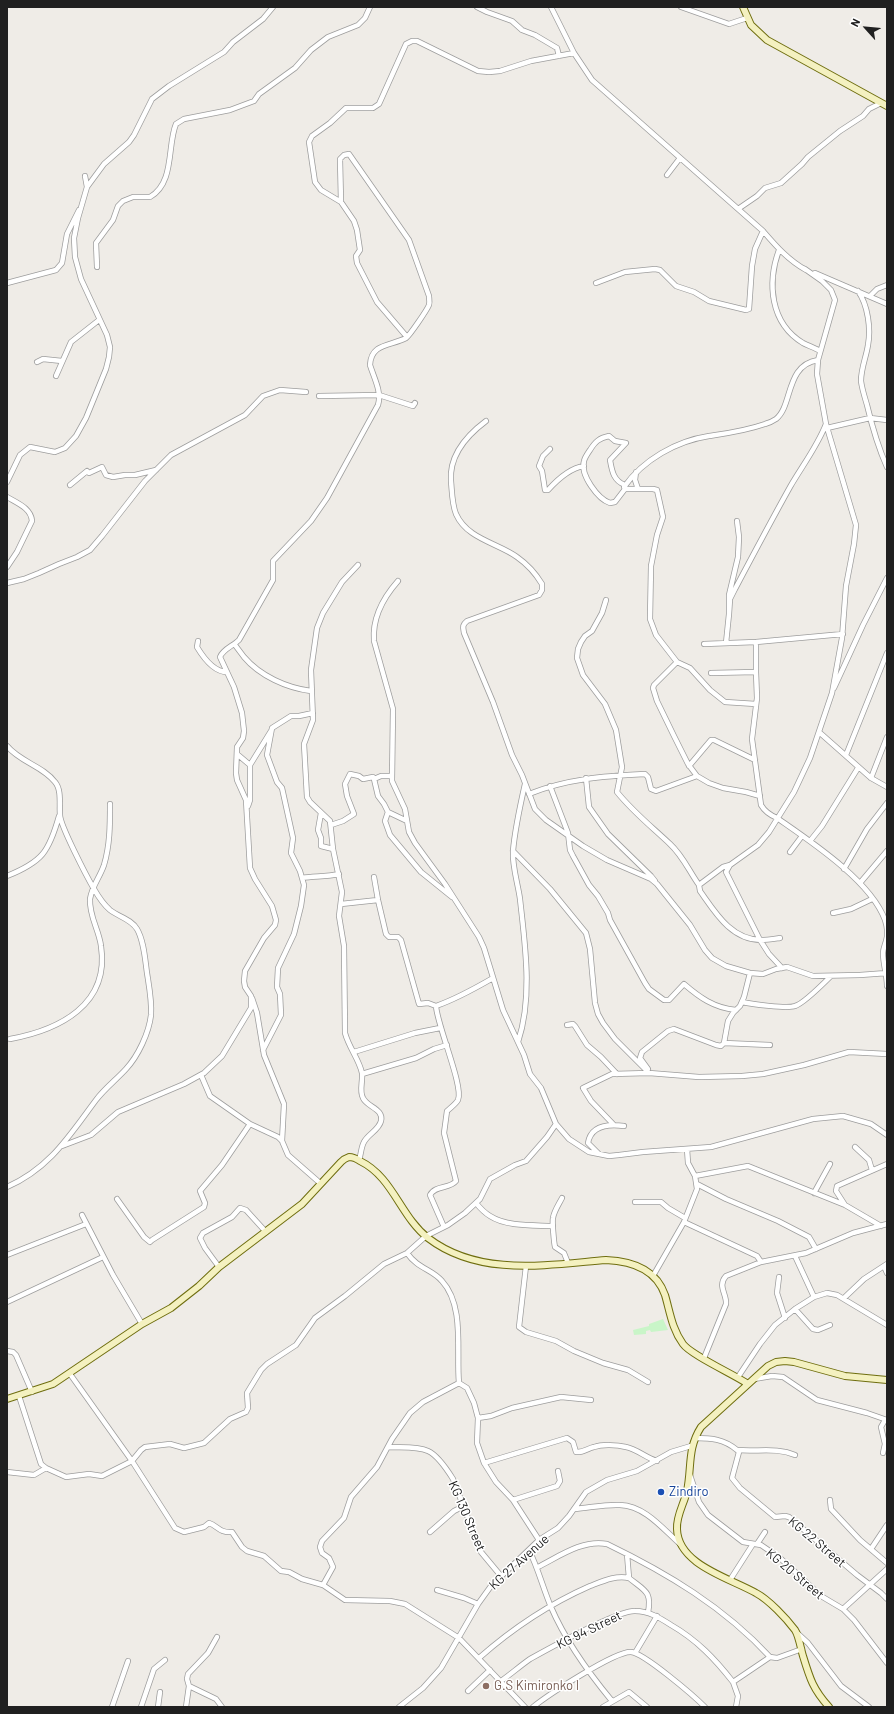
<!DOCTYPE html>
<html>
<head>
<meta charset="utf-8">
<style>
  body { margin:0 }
  #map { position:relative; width:894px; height:1714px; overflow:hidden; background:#efece7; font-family:Barlow,sans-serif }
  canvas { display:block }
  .frame { position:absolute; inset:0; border:8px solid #202020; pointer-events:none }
  .north { position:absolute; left:846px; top:8px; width:40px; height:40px; -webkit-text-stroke:3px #fff; paint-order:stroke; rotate:297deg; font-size:11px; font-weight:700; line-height:16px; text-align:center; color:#202020 }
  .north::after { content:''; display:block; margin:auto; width:14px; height:18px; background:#202020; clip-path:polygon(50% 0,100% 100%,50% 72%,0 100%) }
</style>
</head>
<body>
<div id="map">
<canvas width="894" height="1714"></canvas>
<div class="frame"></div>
<div class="north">N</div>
</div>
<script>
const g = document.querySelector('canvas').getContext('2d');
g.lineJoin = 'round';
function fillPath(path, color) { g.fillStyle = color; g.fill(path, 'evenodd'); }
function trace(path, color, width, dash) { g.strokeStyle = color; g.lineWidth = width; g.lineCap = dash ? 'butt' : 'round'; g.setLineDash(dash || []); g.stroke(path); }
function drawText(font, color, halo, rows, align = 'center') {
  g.font = font + ' Barlow,sans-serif'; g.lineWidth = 3; g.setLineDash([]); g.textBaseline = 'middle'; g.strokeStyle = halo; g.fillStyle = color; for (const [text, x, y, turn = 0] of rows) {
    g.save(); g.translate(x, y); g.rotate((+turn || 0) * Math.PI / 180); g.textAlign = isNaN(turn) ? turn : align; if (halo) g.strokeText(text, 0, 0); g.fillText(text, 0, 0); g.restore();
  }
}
const park = new Path2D(`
  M663 1319 668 1330 651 1332 650 1330 646 1331V1334L634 1335 633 1330 649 1326V1324Z`);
const street = new Path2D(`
  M477 7 487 12 512 21 522 30 535 35 557 48 559 56
  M551 7 574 53 592 80 763 231C776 246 788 260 806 270
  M681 7 729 24 747 18
  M667 175 680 158
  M85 176 87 187
  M738 209 757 196 765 188 781 183 802 164 808 157 840 131 863 116 869 109 881 103
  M779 250C767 283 770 323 803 343 809 346 815 348 820 351
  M97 267 96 243 113 220 118 206 123 201 133 197H150C175 183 167 145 176 124L184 119 230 110 254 101 259 94 295 68 311 50 328 37 358 25 365 18 370 7
  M815 273 887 304
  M7 283 56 270 62 263 67 234 79 210
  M596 283 625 272 655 269 660 270 676 286 694 292 709 301 746 310 749 309 752 266 755 249 763 231
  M858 291C868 305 871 329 868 345 866 358 861 368 861 381 862 389 865 398 867 405 872 426 878 447 887 467
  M870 296 877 289 887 285
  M407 337 377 302 357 263 356 256 360 250 357 230 354 221 341 202 321 190 315 182 309 142 312 136 330 123 346 108H373L379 104 406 44 412 41H417L478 71 489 72 500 71 531 61 574 53
  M37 362 43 359 62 361
  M56 376 71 342 99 320
  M319 396 379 395 413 406 415 403
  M486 421C466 436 449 455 451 481 452 492 452 504 456 514 467 539 498 543 517 557 527 564 536 574 542 584V590L539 595 467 621C462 625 463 627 464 633L493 702 512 755 522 775 535 809 546 820 583 846 607 860 651 879 657 884 690 925 705 950 712 958 726 966 750 973 763 974 776 969 787 967 813 976 860 975 887 973
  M827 428 870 418 887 420
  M550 449 543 456 539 466 542 471 545 490H548C557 480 570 468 584 466
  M636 472 635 480 638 489
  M7 482 20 455 30 447 55 452 65 448 76 436 86 418 106 369 109 357 110 347 107 335 81 279 75 257 74 238 78 218 87 187 104 164 129 142 134 135 152 99 169 86 224 52 233 42 263 19 273 7
  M70 485 87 471 89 473 102 467 106 475 113 477 125 475H135L156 470
  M625 485C614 481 612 472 610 460L626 443 615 441 609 436C599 438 595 442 590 450 588 453 585 457 584 461 580 475 598 499 610 503L615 502 625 489
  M7 497C17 503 31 508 32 521L17 552 7 567
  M737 521 739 537 738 557 729 595V614L730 599 735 589C753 555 771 521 790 487 802 466 817 447 826 424
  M358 565 342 582 323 613 317 628 311 670 313 720 304 744 307 797 310 802 330 821 333 849 342 892 339 916 344 946 345 1033C349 1048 359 1059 362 1073 363 1081 359 1091 363 1098 367 1107 384 1109 381 1121 379 1130 368 1134 364 1142 361 1147 361 1155 359 1160
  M398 581C383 598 372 617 374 641L393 709 392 781 405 809 409 832 415 843 445 884 479 937 484 948 503 1010 524 1055 530 1074 541 1088 556 1124 569 1139 589 1152 609 1156 619 1155 643 1152 711 1147 813 1119 843 1116 871 1124 887 1135
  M7 583 24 579 39 573 59 564 77 557 90 550 102 536 145 481 171 455 245 415 263 396 280 390 306 392
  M606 600 602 613 592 631 585 636 581 642 578 649 577 658 583 675 605 704 616 730 622 767 617 792C633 812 652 827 670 844 683 856 689 871 699 885
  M198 641 197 647C203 657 214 672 227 672
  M726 643 729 614
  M704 644 756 642
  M235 645C238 649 241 653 244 657 260 676 287 688 311 691
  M677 662 690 668 710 690 725 702 756 704
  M756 672V642L843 634
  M711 673 756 672 757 698 752 739 761 805C765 812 770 815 777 818 810 841 871 881 885 920 887 926 888 935 886 941 885 945 883 949 883 953 883 964 887 975 887 986
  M834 688 863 625 887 578
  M819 732 871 778 887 787
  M7 746C20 762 43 766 55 782 62 790 59 805 60 815 60 825 87 877 94 889 98 896 103 904 110 910 119 917 131 919 137 929 144 941 145 959 147 973 149 986 152 1001 151 1015 149 1033 138 1056 126 1069 116 1080 105 1088 96 1100 69 1136 50 1168 7 1187
  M237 754 250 765
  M846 755 887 653
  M689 766 711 740H714L755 760
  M392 776H381L374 779 378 796 384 804 388 812 407 821
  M586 778 589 807 608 834 651 876 655 881
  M871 778 887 737
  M550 786 568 833 570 850 573 856 589 885 598 896 608 913 610 920 645 983 649 989 664 1000H669L684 984C699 997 714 1008 736 1010
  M529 794C566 779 604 776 645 774L648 777 651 789 656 791 697 776
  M760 796 746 792 723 788 709 783 697 776 688 764 674 736 657 701 653 688 654 685 677 662 656 635 650 619 651 566 657 535 663 517 657 490 653 489H625L624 487C643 460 676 441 709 436 729 433 745 431 765 424 769 423 773 421 776 419 793 406 785 365 818 360
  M248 806 250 800V765L271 731
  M388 812 385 821 390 835 421 872 452 897
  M321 813 318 830 321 838V846L333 849
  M331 825 343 821 354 814 347 796 345 784 350 774 359 776 363 779 373 777 374 779
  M810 841 822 826 858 768
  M513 851 550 889 586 933 590 949 595 1003 598 1014 603 1023 615 1039 649 1073
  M790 852 802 836
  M730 865 723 867 699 885 700 891C715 912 731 940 761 940 767 940 773 939 780 938
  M844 869 867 829 887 803
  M7 876C42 862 49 852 59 816
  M374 877 378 900 386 934 389 937H398L401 940 419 1004 428 1003 436 1006C456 999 474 989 493 978
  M302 878C314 876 326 877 339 874
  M860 883 887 851
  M341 904 378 900
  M833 913 851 909 872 899
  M782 968 769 954 760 940 726 872 730 865 758 845 769 832 794 792 810 758 832 693 842 638 846 586 854 544 856 525 826 424 817 374 818 360 835 300 831 290 822 281 805 269
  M252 998 257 1013 264 1055 284 1104 282 1141
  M742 1002C751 1004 787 1009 795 1006 803 1004 824 983 831 976
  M436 1006C437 1025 464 1087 458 1100 456 1104 450 1108 447 1111L444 1133 456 1181C450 1189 435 1185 430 1195L444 1227
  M567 1025 573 1024 575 1026 587 1045 601 1057 617 1074
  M10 1039C59 1030 110 1005 101 946 99 930 89 916 90 899 92 886 100 877 104 865 110 845 110 825 110 804
  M518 1042C533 997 525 945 520 899 518 884 512 866 513 851 515 828 520 806 525 784
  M724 1043 770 1045
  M263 1050 281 1015 280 994 277 987 278 968 294 934 301 906 304 885 300 871 291 853 293 838 282 788 277 782 267 755 272 728 291 716H299L313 713
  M354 1052 415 1033 440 1028
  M648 1069 640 1058 642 1052 668 1031 674 1029 716 1045 721 1046 724 1043 728 1021 733 1013 740 1006 744 997 750 973
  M362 1074 416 1058 434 1049 447 1045
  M201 1075 210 1096 250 1124
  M614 1125 591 1101 583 1088 612 1074 649 1073 699 1077 742 1076 763 1074 804 1065 849 1052 887 1054
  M62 1146 91 1135 118 1112 184 1084 204 1073 222 1056 251 1008V996L245 987 244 981 245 971 264 938 275 925 276 920 272 906 255 879 250 868 246 800 237 780 236 773 237 747 243 738 244 731 242 713 234 687 220 657C223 649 233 646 239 640L273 580V561L311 521 327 498 378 405C382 392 374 378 370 365 371 343 391 346 406 338 410 335 427 310 429 305 430 302 429 298 429 296L409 240 349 154 344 155 340 159 341 202
  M855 1147 869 1160 872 1170
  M599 1154 588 1143C591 1125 609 1124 624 1126
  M695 1176 748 1166 845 1205 881 1226
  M697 1184 726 1199 778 1221 809 1237 816 1249
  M814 1193 830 1164
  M562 1198C559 1204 554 1211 553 1218 552 1221 554 1243 555 1247L564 1253 568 1263
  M117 1199 144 1237 150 1242 152 1240 204 1207 205 1203 200 1191 222 1165 250 1124 278 1137 282 1141 288 1155 320 1183
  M635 1202H661L668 1208 685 1218
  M476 1203C480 1208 485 1213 490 1216 507 1227 534 1225 553 1226
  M845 1205 836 1191 837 1186 887 1164
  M82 1215 113 1275 142 1324
  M684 1222 757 1256 761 1262
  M407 1253C418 1269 432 1269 442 1281 465 1306 456 1352 459 1383
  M7 1255 86 1224
  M795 1256 814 1297
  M526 1266 519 1327 526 1332 556 1341 574 1351 603 1363 628 1370 648 1382
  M884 1266 887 1273
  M219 1267 205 1248 200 1238 203 1233 232 1217 240 1208 246 1210 266 1232
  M653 1276 684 1222 697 1189 695 1176 688 1163 687 1149
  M779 1277 777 1293 785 1318
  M844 1298 864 1279 887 1264
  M7 1302 103 1257
  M795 1309 813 1329 818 1330 830 1325
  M7 1351 13 1352 16 1355 32 1392
  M704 1358 726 1304C727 1294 717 1286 726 1276L761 1262 806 1253 853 1233 887 1224
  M70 1374 132 1461 175 1528 184 1532 204 1527 209 1523C218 1526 219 1533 232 1532L242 1547 247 1551 264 1556 281 1571 289 1572 302 1579 323 1585 345 1600 390 1601 405 1604 459 1638 525 1707
  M738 1377 760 1344 775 1325 795 1309 814 1297 827 1293 837 1295 887 1325
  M754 1379 772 1376 783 1377 817 1400 867 1413 887 1420
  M459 1383 467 1388 474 1403 478 1418 477 1443 484 1463 496 1482 513 1500 539 1540
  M19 1396 41 1464 46 1468 66 1477 89 1474 102 1476 132 1461 141 1450 145 1447 170 1444 184 1448 204 1443 230 1419 246 1412 248 1408 247 1393 261 1370 267 1364 296 1345 315 1318 345 1296 384 1264 407 1253 426 1236 448 1225 465 1213 480 1199 490 1179 515 1165 526 1161 547 1137 556 1124
  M478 1418 491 1416 512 1408 561 1397 591 1400
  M695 1438C711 1438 724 1439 737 1450L739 1452 732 1478 740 1488 775 1517 785 1516 789 1517 857 1575 881 1593 887 1599
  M388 1447C400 1448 417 1446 428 1451 437 1455 448 1471 453 1479L481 1552 501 1576
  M737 1450C757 1452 777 1447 795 1455
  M883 1453 885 1444 881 1427 885 1420
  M484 1463 567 1438 573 1442 576 1452C583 1453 588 1448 594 1447 603 1444 617 1445 626 1447 637 1449 646 1458 657 1461
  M7 1472 34 1475 46 1468
  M690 1475 699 1502 708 1515 743 1542 761 1545 780 1558 821 1596 843 1609 854 1620 887 1663
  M513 1500 557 1486 560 1481 558 1471
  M830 1500 831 1509 860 1540 887 1563
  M574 1509C589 1508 605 1504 620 1505 645 1506 662 1528 680 1544
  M430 1532 454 1511 462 1507
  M757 1544 765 1532
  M871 1549 887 1525
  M529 1550C538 1568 543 1588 551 1607 566 1642 588 1672 612 1701
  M627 1554 629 1578
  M538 1567C558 1557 583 1539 607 1544 667 1573 724 1607 770 1657
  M730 1580 753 1544
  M323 1585 333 1567 329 1558 322 1553 320 1547 322 1541 344 1518 351 1497 377 1467 392 1439 410 1413 423 1402 459 1383
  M437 1590 464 1598 478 1604
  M843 1609 887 1569
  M796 1632 808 1643 841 1686 869 1707
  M635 1653 657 1616
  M479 1658C513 1628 549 1604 590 1586 603 1581 616 1575 629 1578 645 1591 652 1591 648 1613
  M501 1681C511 1674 520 1666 530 1659 548 1649 618 1610 635 1611 649 1611 660 1618 671 1625 697 1640 715 1659 733 1682
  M189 1686 216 1699 222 1707
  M468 1691 490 1670
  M112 1707 128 1661
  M141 1707 154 1669 165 1660
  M158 1707 160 1692
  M186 1707 189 1686 187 1679 188 1674 208 1653 217 1637
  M399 1707 423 1688 441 1668 478 1604 491 1586 539 1540 558 1528 569 1516 586 1492 607 1480 637 1471 671 1452 691 1446
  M533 1707C548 1695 615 1651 631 1652 644 1653 694 1696 705 1707
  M603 1707 629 1692 647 1707
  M736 1707 738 1696 733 1682 770 1657 777 1658 802 1649`);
const secondary = new Path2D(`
  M743 7 751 25 767 40 887 106
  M7 1399 53 1384 142 1324 171 1308 199 1286 219 1267 302 1204 341 1162C343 1160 346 1158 349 1157 353 1157 357 1159 360 1161 393 1177 400 1216 428 1238 479 1277 546 1265 606 1260 631 1261 656 1269 665 1295 670 1312 672 1329 683 1344 691 1355 733 1374 748 1384
  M829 1707C813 1689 810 1679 803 1656 801 1650 799 1636 795 1630 786 1618 769 1600 756 1593 730 1578 678 1565 677 1529 676 1516 684 1504 687 1491 692 1467 687 1449 701 1427L768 1366 776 1362 785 1361 794 1362 845 1376 887 1380`);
const markers = [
  [661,1492,4,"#1a4fb4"],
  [486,1686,4,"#8d6e63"]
];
const transitNames = [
  ["Zindiro",669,1492]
];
const streetNames = [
  ["KG 130 Street",467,1516,67],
  ["KG 22 Street",817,1542,40],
  ["KG 27 Avenue",519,1562,-42],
  ["KG 20 Street",795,1574,40],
  ["KG 94 Street",589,1630,-26]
];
const educationNames = [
  ["G.S Kimironko I",494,1686]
];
fillPath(park, '#c9f5c8');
trace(street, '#9d9d9d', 6);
trace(secondary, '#6f6e0f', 8);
trace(street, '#fff', 4.5);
trace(secondary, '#f4f1c0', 6);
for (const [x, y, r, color] of markers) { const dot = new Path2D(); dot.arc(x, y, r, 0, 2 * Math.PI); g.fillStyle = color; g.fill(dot); trace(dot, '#fff', 1.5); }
drawText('13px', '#164399', '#fff', transitNames, 'left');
drawText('13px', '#202020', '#fff', streetNames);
drawText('13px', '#785e54', '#fff', educationNames, 'left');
</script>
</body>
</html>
